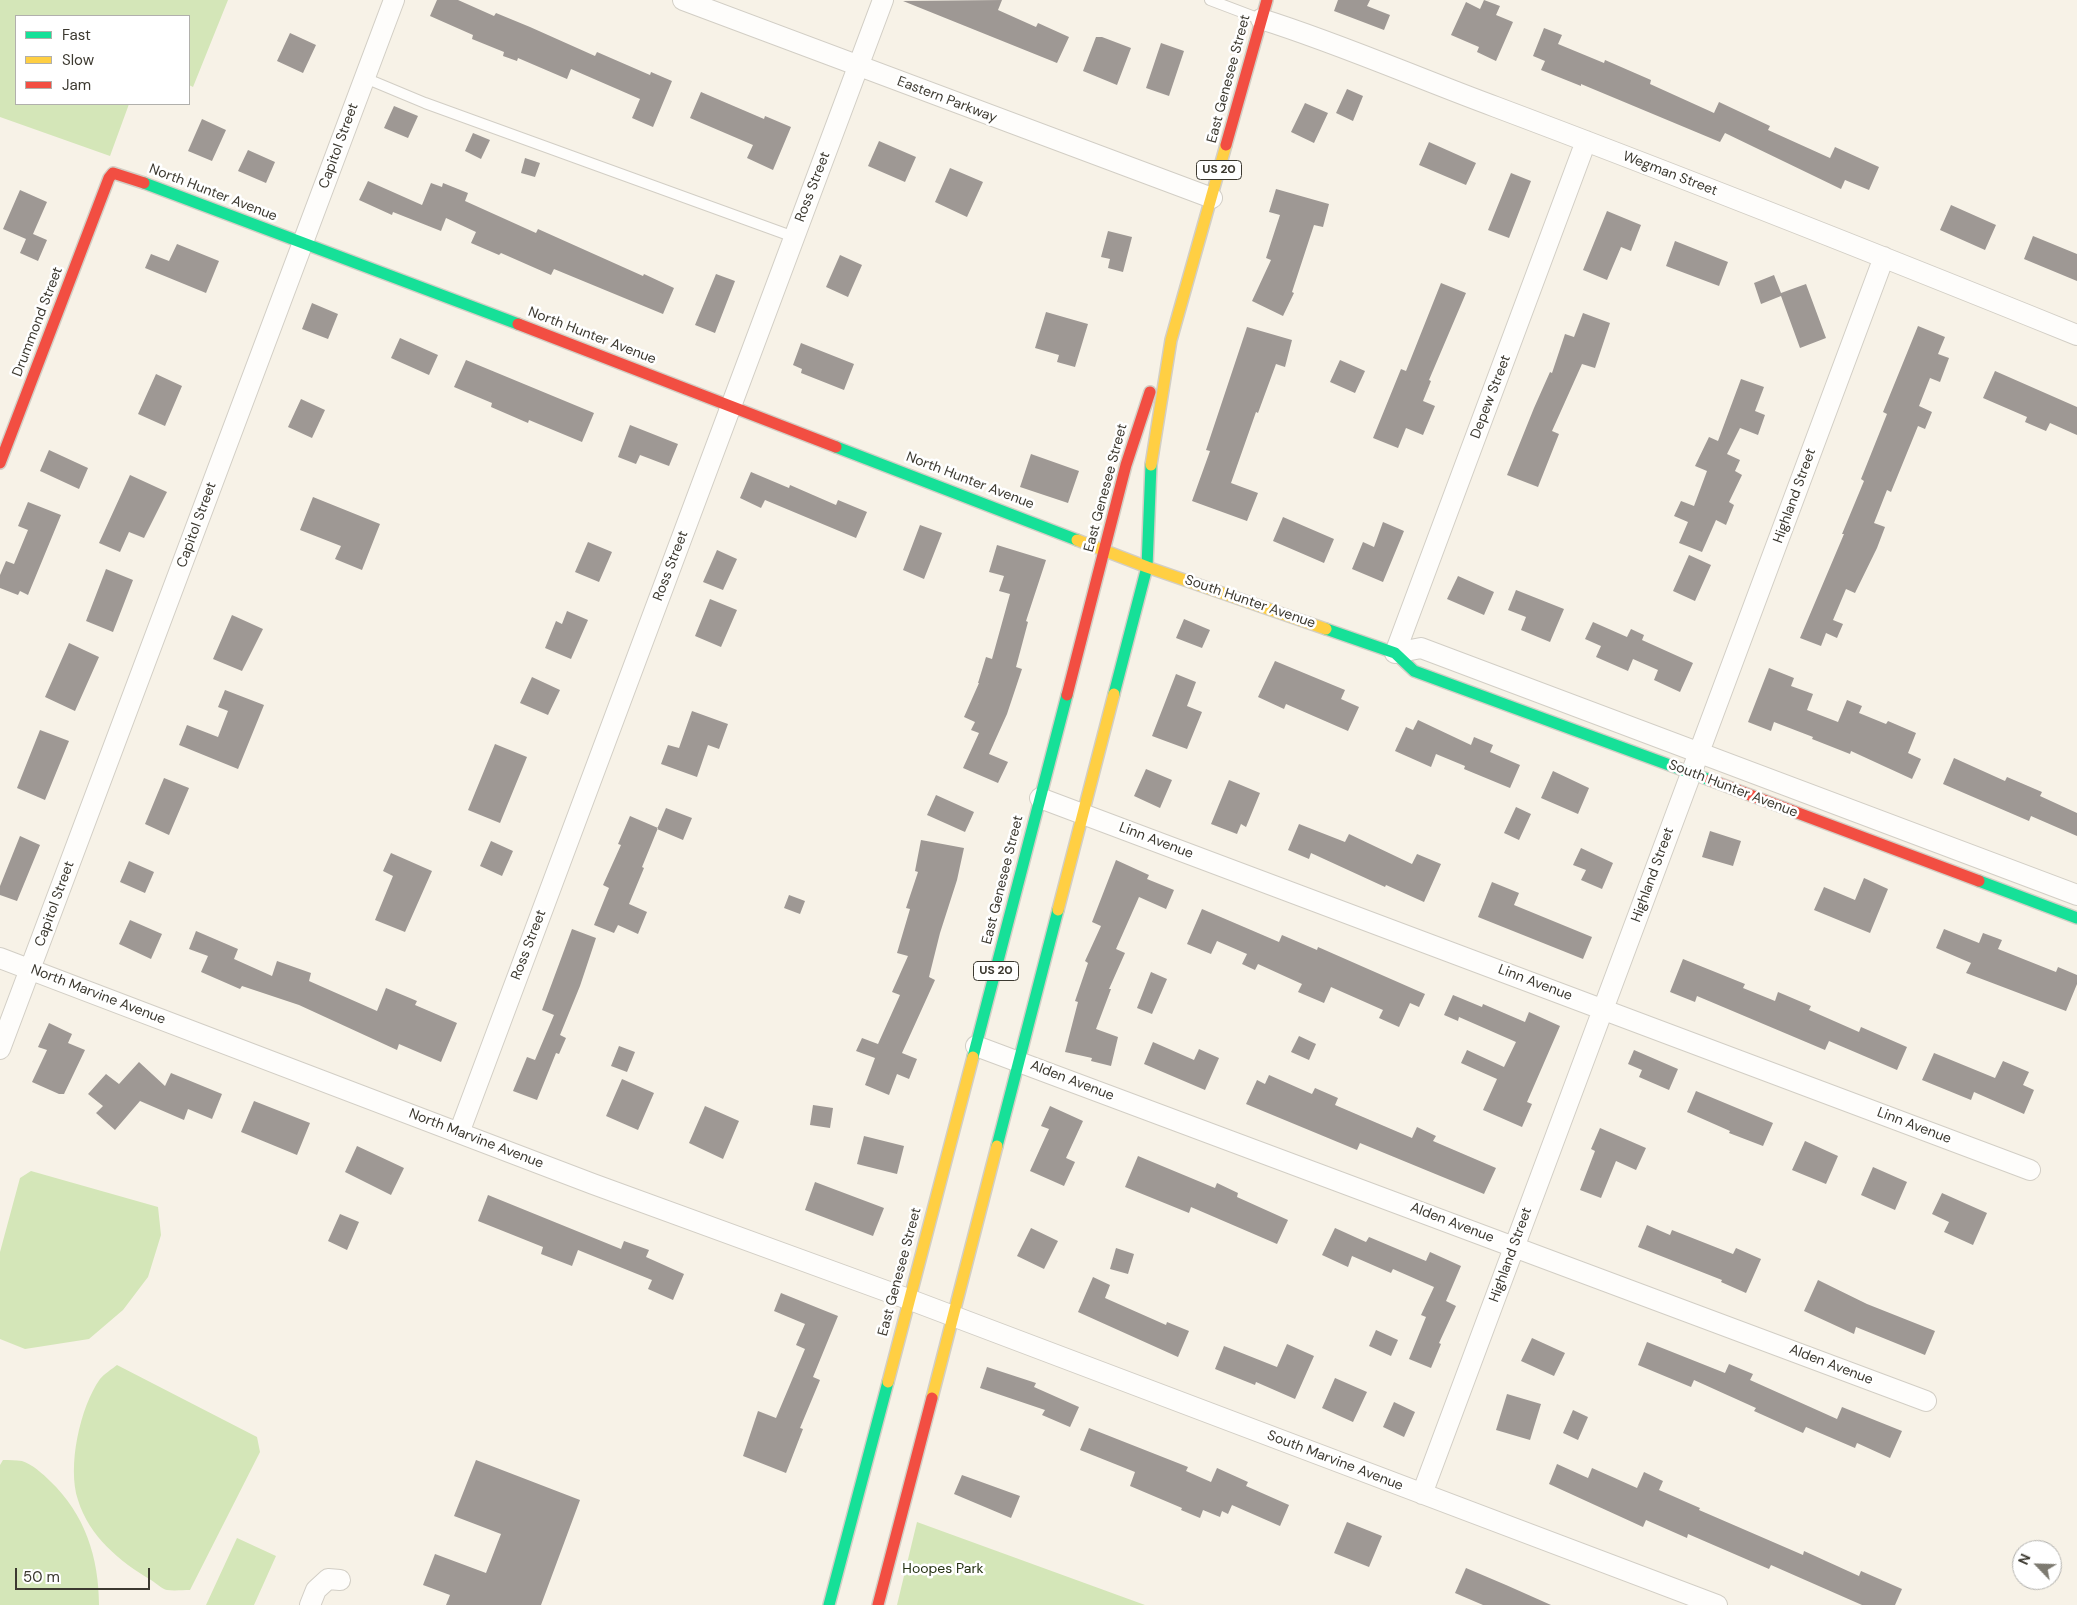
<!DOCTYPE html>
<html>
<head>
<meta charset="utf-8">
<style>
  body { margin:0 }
  #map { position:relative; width:2077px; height:1605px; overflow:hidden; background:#f7f2e7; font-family:"DM Sans",sans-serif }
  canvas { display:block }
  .legend { position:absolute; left:15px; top:15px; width:175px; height:90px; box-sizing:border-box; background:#fff; border:1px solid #b1b0ac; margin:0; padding:6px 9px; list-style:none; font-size:15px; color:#3c3930 }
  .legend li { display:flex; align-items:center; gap:10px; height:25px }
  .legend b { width:25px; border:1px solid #b1b0ac }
  .north { position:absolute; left:2012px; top:1540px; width:50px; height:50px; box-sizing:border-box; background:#fff; border:1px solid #b1b0ac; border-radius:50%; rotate:294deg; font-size:14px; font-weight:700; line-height:20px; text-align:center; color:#3c3930 }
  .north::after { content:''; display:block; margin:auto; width:18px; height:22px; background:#7d7a70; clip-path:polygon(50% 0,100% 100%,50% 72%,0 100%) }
  .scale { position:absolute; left:15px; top:1568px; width:135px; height:22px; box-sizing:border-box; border:2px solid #3c3930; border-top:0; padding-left:6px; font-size:15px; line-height:18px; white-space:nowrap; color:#3c3930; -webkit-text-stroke:4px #fff; paint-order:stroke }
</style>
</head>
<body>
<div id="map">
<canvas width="2077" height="1605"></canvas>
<ul class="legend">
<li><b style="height:6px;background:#16e098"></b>Fast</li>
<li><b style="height:6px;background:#ffcf43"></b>Slow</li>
<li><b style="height:6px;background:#f24e42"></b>Jam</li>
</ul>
<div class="north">N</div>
<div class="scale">50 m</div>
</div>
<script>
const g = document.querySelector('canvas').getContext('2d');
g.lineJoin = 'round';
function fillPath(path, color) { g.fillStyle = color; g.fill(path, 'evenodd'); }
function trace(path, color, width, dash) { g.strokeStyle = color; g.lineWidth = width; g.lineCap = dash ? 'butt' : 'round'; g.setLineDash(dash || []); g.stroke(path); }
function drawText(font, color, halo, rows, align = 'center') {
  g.font = font + ' "DM Sans",sans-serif'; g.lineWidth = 5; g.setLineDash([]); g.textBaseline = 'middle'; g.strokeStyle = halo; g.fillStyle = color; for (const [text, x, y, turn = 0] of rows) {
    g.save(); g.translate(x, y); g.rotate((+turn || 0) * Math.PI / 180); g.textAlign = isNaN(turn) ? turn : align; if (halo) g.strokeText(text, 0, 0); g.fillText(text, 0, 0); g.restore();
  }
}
const green = new Path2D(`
  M0 0H228L193 87 189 85V16H16V104H129L110 156 0 117Z
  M31 1171 158 1207 161 1235 148 1277 123 1310 89 1339 25 1349 0 1339V1252L20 1178Z
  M117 1365 257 1437 260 1452 190 1590C183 1590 174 1591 167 1590 162 1589 156 1583 151 1580 120 1562 89 1536 78 1500 67 1467 80 1407 100 1379 104 1374 112 1369 117 1365Z
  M3 1460C9 1460 16 1460 22 1461 32 1464 43 1474 50 1481 85 1514 99 1558 99 1605H0V1465Z
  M917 1522 1145 1605H897Z
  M237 1538 276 1556 254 1605H206Z`);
const building = new Path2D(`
  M437 0H458L494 16 496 13 530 27 595 56 597 52 650 75 651 72 672 81 653 127 632 118 640 99 571 69 567 79 518 58 517 61 503 56 504 52 472 39 473 35 430 16Z
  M1002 0 998 10 1036 27 1038 23 1069 37 1057 63 903 1Z
  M1338 0H1370L1367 6 1390 15 1384 30 1334 11Z
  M1484 0 1500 6 1496 15 1513 22 1496 61 1477 52 1479 47 1451 35 1466 2 1480 9Z
  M1544 28 1562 35 1558 44 1604 63 1605 60 1651 80 1650 84 1714 113 1719 102 1770 126 1768 130 1830 158 1835 147 1879 167 1869 190 1845 180 1841 189 1725 133 1720 142 1581 84V86L1541 70 1545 61 1533 56Z
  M290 33 316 45 303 73 277 61Z
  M1096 37H1102L1131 48 1117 85 1083 71Z
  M1161 43 1184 51 1169 96 1146 88Z
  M1347 89 1363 96 1353 121 1336 113Z
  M701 92 764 119 765 116 791 127 773 170 747 158 753 145 690 118Z
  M1305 103 1328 113 1314 143 1291 132Z
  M394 106 418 116 408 138 384 128Z
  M202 119 226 130 212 161 188 151Z
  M473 133 490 140 481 159 465 151Z
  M879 141 916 157 905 182 868 166Z
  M1429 142 1476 163 1466 185 1419 165Z
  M248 150 275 162 266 183 238 171Z
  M525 158 540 163 535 177 521 173Z
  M950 168 983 182 967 217 935 202Z
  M1511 173 1531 181 1509 238 1488 230Z
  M368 181 422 205 431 183 442 187 443 183 468 193 465 201 536 233 538 229 643 276 644 274 674 288 663 314 554 269 551 275 501 253 499 255 471 243 476 232 446 218 441 231 393 212 392 215 359 200Z
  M1276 189 1329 204 1323 227 1314 225 1292 292 1294 293 1283 316 1252 301 1271 260 1266 258 1280 215 1269 212Z
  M20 190 47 202 33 234 47 240 38 261 20 253 26 239 3 229Z
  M1951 205 1996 225 1985 250 1940 230Z
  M1607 211 1641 225 1631 251 1621 247 1607 280 1583 270Z
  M1108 231 1132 237 1123 272 1108 268 1110 259 1101 257Z
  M2033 236 2077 254V281L2024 259Z
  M1675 241 1728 262 1719 286 1666 266Z
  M177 244 219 261 206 293 145 268 151 254 169 261Z
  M840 255 862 265 848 297 826 287Z
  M716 274 735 281 715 333 695 325Z
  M1774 275 1781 293 1806 284 1826 338 1800 348 1781 296 1761 304 1754 283Z
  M1441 283 1466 293 1429 380 1431 381 1423 401 1435 406 1423 435 1406 428 1398 448 1373 438 1401 369 1406 371Z
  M312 303 338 314 328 339 302 329Z
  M1046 312 1088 324 1075 367 1057 362 1059 355 1035 348Z
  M1583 313 1610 323 1595 368 1582 364 1552 431 1559 434 1538 487 1507 475 1534 408 1550 372 1552 373 1565 334 1574 337Z
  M1918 326 1945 337 1938 354 1949 358 1940 382 1930 378 1919 406 1932 412 1925 429 1918 426 1891 492 1887 490 1874 523 1885 527 1877 548 1855 593 1846 589 1833 620 1843 624 1837 638 1826 633 1821 646 1800 638 1844 534H1842L1864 481 1861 479 1887 414 1883 412Z
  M1247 327 1292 340 1285 367 1276 364 1258 413 1256 412 1231 483 1258 493 1247 521 1192 501 1210 451 1206 450Z
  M400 338 438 355 429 375 391 358Z
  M801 343 854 364 844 390 801 373 802 369 793 365Z
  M466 360 594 413 582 442 529 420 528 423 491 407 492 403 454 387Z
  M1340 360 1365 371 1355 393 1330 382Z
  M1995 371 2077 407V435L2050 423 2046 431 2025 422 2027 417 1983 398Z
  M156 374 182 386 165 426 138 414Z
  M1741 379 1764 387 1755 411 1765 415 1758 435 1740 428 1727 454 1740 460 1735 471 1742 475 1729 502 1734 505 1726 525 1716 520 1702 552 1679 543 1688 522 1674 516 1681 501 1694 506 1707 471 1695 466 1709 437 1718 441Z
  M301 399 325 410 312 438 288 427Z
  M630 425 678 444 669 466 640 455 636 464 618 457Z
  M49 450 88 468 79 489 40 471Z
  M1031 454 1079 471 1068 503 1020 487Z
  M751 472 789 488 790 485 836 505 838 500 867 512 856 538 765 500 761 508 740 498Z
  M130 475 167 492 144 538 129 532 120 552 99 543Z
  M313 497 380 524 362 570 335 559 341 546 300 530Z
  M28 502 61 515 28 595 20 591 18 595 0 588V575L6 561 14 564 28 530 18 526Z
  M1283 517 1334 539 1324 563 1273 541Z
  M1383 522 1404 531 1383 582 1352 569 1363 542 1374 547Z
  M920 525 942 533 924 579 903 570Z
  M588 542 612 552 599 582 575 572Z
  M997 545 1046 560 1026 621 1028 622 1016 667 1022 669 1007 714 989 754 1008 762 998 783 963 768 979 733 971 730 975 722 964 717 979 683H978L986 657 992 659 1010 594 999 591 1004 576 989 572Z
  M717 550 737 559 723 590 703 582Z
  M1689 555 1711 565 1695 601 1673 591Z
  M106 569 133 580 113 632 86 621Z
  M1458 576 1494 592 1484 615 1447 599Z
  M1516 590 1564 609 1550 642 1521 630 1526 617 1508 610Z
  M710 599 737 610 721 647 695 636Z
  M567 611 588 620 571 659 545 648 556 621 562 624Z
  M232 615 263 629 242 671 213 659Z
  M1184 619 1210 630 1202 648 1176 638Z
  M1593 622 1627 637 1631 629 1644 635 1642 640 1693 663 1680 692 1654 680 1658 670 1633 659 1628 671 1596 657 1601 646 1585 639Z
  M69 643 99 657 75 711 45 697Z
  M1275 661 1345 690 1341 699 1359 707 1348 731 1286 704 1284 709 1258 697Z
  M1769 668 1794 678 1791 686 1813 694 1807 710 1838 722 1847 700 1862 706 1859 713 1886 724 1888 721 1916 733 1908 753 1921 759 1912 779 1851 751 1850 754 1812 739 1813 737 1774 722 1771 731 1748 722Z
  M1176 674 1196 682 1187 706 1202 712 1187 749 1152 736Z
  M532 677 560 690 548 715 520 703Z
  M225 690 264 705 238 769 179 745 187 725 218 737 228 711 218 707Z
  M692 711 728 724 719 749 708 745 697 777 661 764 668 745 679 748Z
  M1418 720 1471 745 1474 737 1493 745 1490 752 1520 765 1510 788 1464 769 1465 766 1436 754 1431 767 1395 751 1406 727 1413 730Z
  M40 730 69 741 45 800 17 788Z
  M495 744 527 757 500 823 468 810Z
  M1954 758 2005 781 2007 777 2042 792 2040 796 2077 813V836L2031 816 2029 821 1943 784Z
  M1146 769 1172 780 1160 808 1134 796Z
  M1553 771 1589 788 1578 814 1541 798Z
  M164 778 189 788 169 835 145 824Z
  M1229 780 1260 793 1246 827 1241 824 1237 834 1211 824Z
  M936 795 974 812 965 832 927 815Z
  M1516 807 1531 814 1519 840 1504 833Z
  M666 808 692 818 683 840 657 829Z
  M630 816 658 828 642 867 644 868 629 904 647 912 638 934 618 925 614 933 594 925 609 888 603 885 621 845 618 844Z
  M1299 824 1345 842 1349 834 1412 864 1417 854 1441 864 1424 902 1386 885 1385 887 1311 853 1309 859 1288 850Z
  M1710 831 1741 841 1733 866 1702 857Z
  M20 836 40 845 17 901 0 895V886Z
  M921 840 964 848 957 880 940 933 929 977 935 980 902 1053 917 1059 909 1079 897 1074 889 1095 865 1085 875 1058 856 1051 862 1038 878 1044 900 995 892 992 908 956 897 953 910 909 906 908 918 872 915 871Z
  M491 841 513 851 502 876 480 866Z
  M1581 848 1613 863 1602 889 1581 880 1586 870 1573 865Z
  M391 853 432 871 405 932 375 920 393 876 383 871Z
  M1116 860 1149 875 1147 879 1174 890 1166 909 1139 897 1116 949 1125 953 1109 989H1111L1096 1029 1118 1037 1111 1066 1091 1061 1092 1058 1065 1052 1078 1002 1075 1001 1088 963 1085 961 1101 926 1092 922Z
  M129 861 154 872 145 893 120 882Z
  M1864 878 1888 889 1870 933 1814 910 1824 887 1855 900Z
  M1492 882 1519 893 1514 905 1592 937 1583 959 1478 917Z
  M789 895 805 901 800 914 784 908Z
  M1202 909 1279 942 1282 935 1317 950 1318 947 1425 994 1419 1007 1410 1003 1399 1027 1379 1018 1383 1010 1331 987 1324 1003 1298 992 1302 984 1258 964 1255 970 1242 964 1247 954 1217 941 1211 954 1187 944Z
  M130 920 162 934 151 959 119 944Z
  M572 929 596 938 580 986 560 1035 566 1038 559 1054 556 1053 537 1100 513 1091 527 1057 535 1060 554 1015 542 1010Z
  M1944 929 1979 943 1983 933 2002 940 1998 949 2056 972 2058 967 2077 975V984L2066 1011 1966 973 1971 963 1936 948Z
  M196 931 238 949 234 959 272 976 277 961 311 973 309 981 377 1011 386 988 417 1001 415 1005 457 1023 441 1062 399 1044 397 1050 299 1005 242 986 240 989 201 972 208 956 189 949Z
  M1683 959 1745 984 1743 988 1775 1001 1778 992 1811 1006 1809 1010 1859 1032 1861 1027 1907 1047 1897 1070 1829 1041 1825 1050 1697 996 1695 1002 1670 992Z
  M1151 972 1167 979 1152 1014 1137 1008Z
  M1453 995 1482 1007 1483 1004 1525 1022 1529 1012 1560 1026 1527 1102 1532 1104 1522 1127 1483 1110 1497 1079 1461 1063 1467 1050 1504 1067 1516 1042 1459 1017 1458 1021 1444 1015Z
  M49 1023 72 1034 68 1043 85 1050 64 1094H59L32 1082 47 1050 38 1047Z
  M1299 1036 1316 1044 1309 1060 1291 1052Z
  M1153 1042 1194 1060 1199 1049 1219 1058 1205 1090 1144 1064Z
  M619 1046 635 1052 627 1072 611 1066Z
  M1634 1050 1678 1069 1669 1090 1639 1077 1642 1070 1628 1064Z
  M1934 1053 1995 1078 2003 1061 2029 1072 2023 1085 2034 1090 2024 1114 1974 1092 1971 1100 1922 1080Z
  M139 1062 165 1086 171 1073 222 1094 212 1119 188 1109 184 1120 140 1101 115 1130 96 1113 103 1106 88 1094 106 1074 119 1084Z
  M1269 1075 1312 1094 1315 1088 1338 1098 1335 1105 1412 1138 1417 1127 1436 1136 1433 1141 1496 1168 1484 1194 1360 1143 1357 1150 1246 1104 1257 1080 1265 1084Z
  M622 1079 654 1093 638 1130 606 1116Z
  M1696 1091 1773 1123 1763 1146 1729 1133 1730 1131 1687 1112Z
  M254 1101 310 1123 297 1155 241 1132Z
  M813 1105 833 1108 830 1128 810 1125Z
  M705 1106 739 1121 723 1159 689 1143Z
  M1050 1106 1083 1121 1066 1158 1075 1162 1064 1186 1030 1171 1049 1129 1041 1126Z
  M1600 1128 1646 1148 1636 1170 1616 1161 1601 1198 1580 1190 1595 1151 1591 1149Z
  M864 1136 904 1146 897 1174 857 1164Z
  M1805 1141 1838 1156 1826 1184 1792 1170Z
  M357 1146 404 1168 391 1195 345 1172Z
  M1138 1156 1215 1188 1217 1183 1238 1193 1237 1197 1288 1220 1277 1244 1191 1207 1189 1213 1125 1187Z
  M1873 1167 1907 1182 1895 1210 1861 1195Z
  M815 1182 884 1208 873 1236 805 1210Z
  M1942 1193 1987 1213 1973 1245 1944 1232 1949 1222 1932 1214Z
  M488 1195 621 1249 624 1241 649 1250 646 1257 684 1274 673 1300 648 1289 652 1280 578 1250 572 1266 541 1254 543 1247 478 1221Z
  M340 1214 359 1222 347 1250 328 1241Z
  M1647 1225 1670 1235 1672 1230 1733 1254 1736 1248 1761 1259 1746 1293 1721 1282 1722 1280 1638 1247Z
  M1031 1228 1058 1241 1044 1269 1017 1256Z
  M1335 1228 1366 1242 1369 1237 1426 1261 1430 1252 1461 1266 1446 1301 1456 1306 1439 1343 1441 1344 1431 1368 1409 1359 1426 1317 1421 1315 1434 1287 1393 1269 1391 1273 1352 1256 1348 1267 1322 1255Z
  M1116 1248 1134 1254 1128 1274 1110 1269Z
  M1093 1277 1110 1285 1105 1298 1166 1325 1167 1322 1189 1331 1178 1357 1078 1312Z
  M1818 1280 1867 1304 1935 1331 1925 1355 1856 1327 1854 1334 1804 1311Z
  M781 1293 838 1316 813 1377 820 1380 800 1428 803 1429 786 1473 743 1456 758 1411 776 1418 805 1349 796 1345 805 1324 774 1311Z
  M1376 1330 1398 1340 1391 1356 1369 1346Z
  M1532 1338 1565 1353 1554 1376 1521 1361Z
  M1647 1342 1725 1373 1729 1364 1753 1374 1750 1380 1837 1419 1842 1407 1902 1431 1890 1458 1857 1443 1855 1448 1806 1427 1803 1433 1754 1411 1756 1408 1694 1380 1691 1387 1638 1365Z
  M1287 1344 1314 1356 1295 1399 1256 1382 1255 1385 1215 1369 1224 1346 1277 1367Z
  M987 1367 1036 1383 1034 1387 1079 1407 1070 1427 1042 1415 1045 1410 980 1388Z
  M1335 1378 1367 1392 1353 1422 1322 1408Z
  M1507 1394 1541 1404 1530 1440 1496 1430Z
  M1394 1402 1415 1412 1404 1437 1383 1427Z
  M1573 1410 1588 1417 1578 1440 1563 1433Z
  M1089 1428 1188 1467 1186 1471 1211 1482 1217 1468 1248 1482 1246 1486 1289 1505 1280 1526 1232 1505 1228 1514 1222 1511 1220 1517 1203 1510 1200 1518 1181 1510 1182 1508 1130 1486 1135 1472 1080 1450Z
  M476 1460 580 1500 541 1605H446L450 1595 423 1585 435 1554 486 1573 501 1534 454 1516Z
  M1557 1464 1588 1478 1592 1468 1637 1488 1644 1472 1663 1481 1659 1490 1700 1508 1699 1510 1803 1555 1804 1551 1859 1576 1861 1571 1902 1589 1895 1605H1862L1771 1565 1769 1569 1688 1534 1687 1538 1646 1520 1643 1527 1549 1484Z
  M962 1475 1020 1496 1011 1518 954 1494Z
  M1347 1522 1382 1536 1369 1567 1334 1553Z
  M1466 1568 1506 1585 1551 1605H1483L1455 1593Z`);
const lane = new Path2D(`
  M1210 0 1260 19
  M365 78 425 103 794 237`);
const street = new Path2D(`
  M683 0 1212 198
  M1261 19C1341 44 1417 78 1496 107 1690 180 1884 257 2077 335
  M1395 653 1421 648 2077 895
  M1395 653 1586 141
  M1040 798 2030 1170
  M0 958 593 1184 908 1299 1717 1605
  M976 1046 1926 1401
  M0 1049 394 0
  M459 1133 883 0
  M1422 1494 1884 257
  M310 1605 316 1590 328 1579 340 1580`);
const fast = new Path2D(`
  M144 183 518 324
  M836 447 1077 540
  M1326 629 1395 653 1414 671 1710 780
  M1114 694 1147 567 1151 465
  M1979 881 2077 918
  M973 1057 1067 695
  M997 1146 1058 910
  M829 1605 888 1382`);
const slow = new Path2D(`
  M1151 465 1171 340 1226 145
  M1077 540 1147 567 1326 629
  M1058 910 1114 694
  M888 1382 973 1057
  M932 1398 997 1146`);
const jam = new Path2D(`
  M1226 145 1267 0
  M518 324 836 447
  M0 463 109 178 113 173 144 183
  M1067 695 1126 465 1150 392
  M1710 780 1979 881
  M878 1605 932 1398`);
const shields = [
  [1219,170,45],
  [996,971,45]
];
const shieldNames = [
  ["US 20",1219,170],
  ["US 20",996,971]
];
const streetNames = [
  ["East Genesee Street",1229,79,-75],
  ["Eastern Parkway",947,100,21],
  ["Capitol Street",339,146,-70],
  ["Wegman Street",1670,174,21],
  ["Ross Street",813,187,-69],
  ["North Hunter Avenue",213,193,21],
  ["Drummond Street",38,322,-69],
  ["North Hunter Avenue",592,336,21],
  ["Depew Street",1491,397,-69],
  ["North Hunter Avenue",970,481,21],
  ["East Genesee Street",1106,488,-75],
  ["Highland Street",1795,496,-70],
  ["Capitol Street",197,525,-70],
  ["Ross Street",671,566,-69],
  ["South Hunter Avenue",1250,602,19],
  ["South Hunter Avenue",1733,789,21],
  ["Linn Avenue",1156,841,21],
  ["Highland Street",1653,875,-70],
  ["East Genesee Street",1003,880,-76],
  ["Capitol Street",55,904,-70],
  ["Ross Street",529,945,-69],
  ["Linn Avenue",1535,983,21],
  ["North Marvine Avenue",98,995,21],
  ["Alden Avenue",1072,1081,21],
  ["Linn Avenue",1914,1126,21],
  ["North Marvine Avenue",476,1139,21],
  ["Alden Avenue",1452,1223,21],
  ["Highland Street",1511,1255,-70],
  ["East Genesee Street",900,1272,-75],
  ["Alden Avenue",1831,1365,21],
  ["South Marvine Avenue",1335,1461,21]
];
const parkNames = [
  ["Hoopes Park",943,1569]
];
fillPath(green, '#d4e6b8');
fillPath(building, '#9e9894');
trace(lane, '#d2cec5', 12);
trace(street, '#d2cec5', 22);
trace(fast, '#d2cec5', 14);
trace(slow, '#d2cec5', 14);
trace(jam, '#d2cec5', 14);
trace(lane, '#fefdfb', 10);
trace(street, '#fefdfb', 20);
trace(fast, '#16e098', 11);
trace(slow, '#ffcf43', 11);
trace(jam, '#f24e42', 11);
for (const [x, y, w] of shields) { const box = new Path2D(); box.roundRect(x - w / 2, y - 9.5, w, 19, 4); g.fillStyle = '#fff'; g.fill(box); trace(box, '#3c3930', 1); }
drawText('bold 12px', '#3c3930', null, shieldNames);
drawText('14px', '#3c3930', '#fff', streetNames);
drawText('14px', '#233111', '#fff', parkNames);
</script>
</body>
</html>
